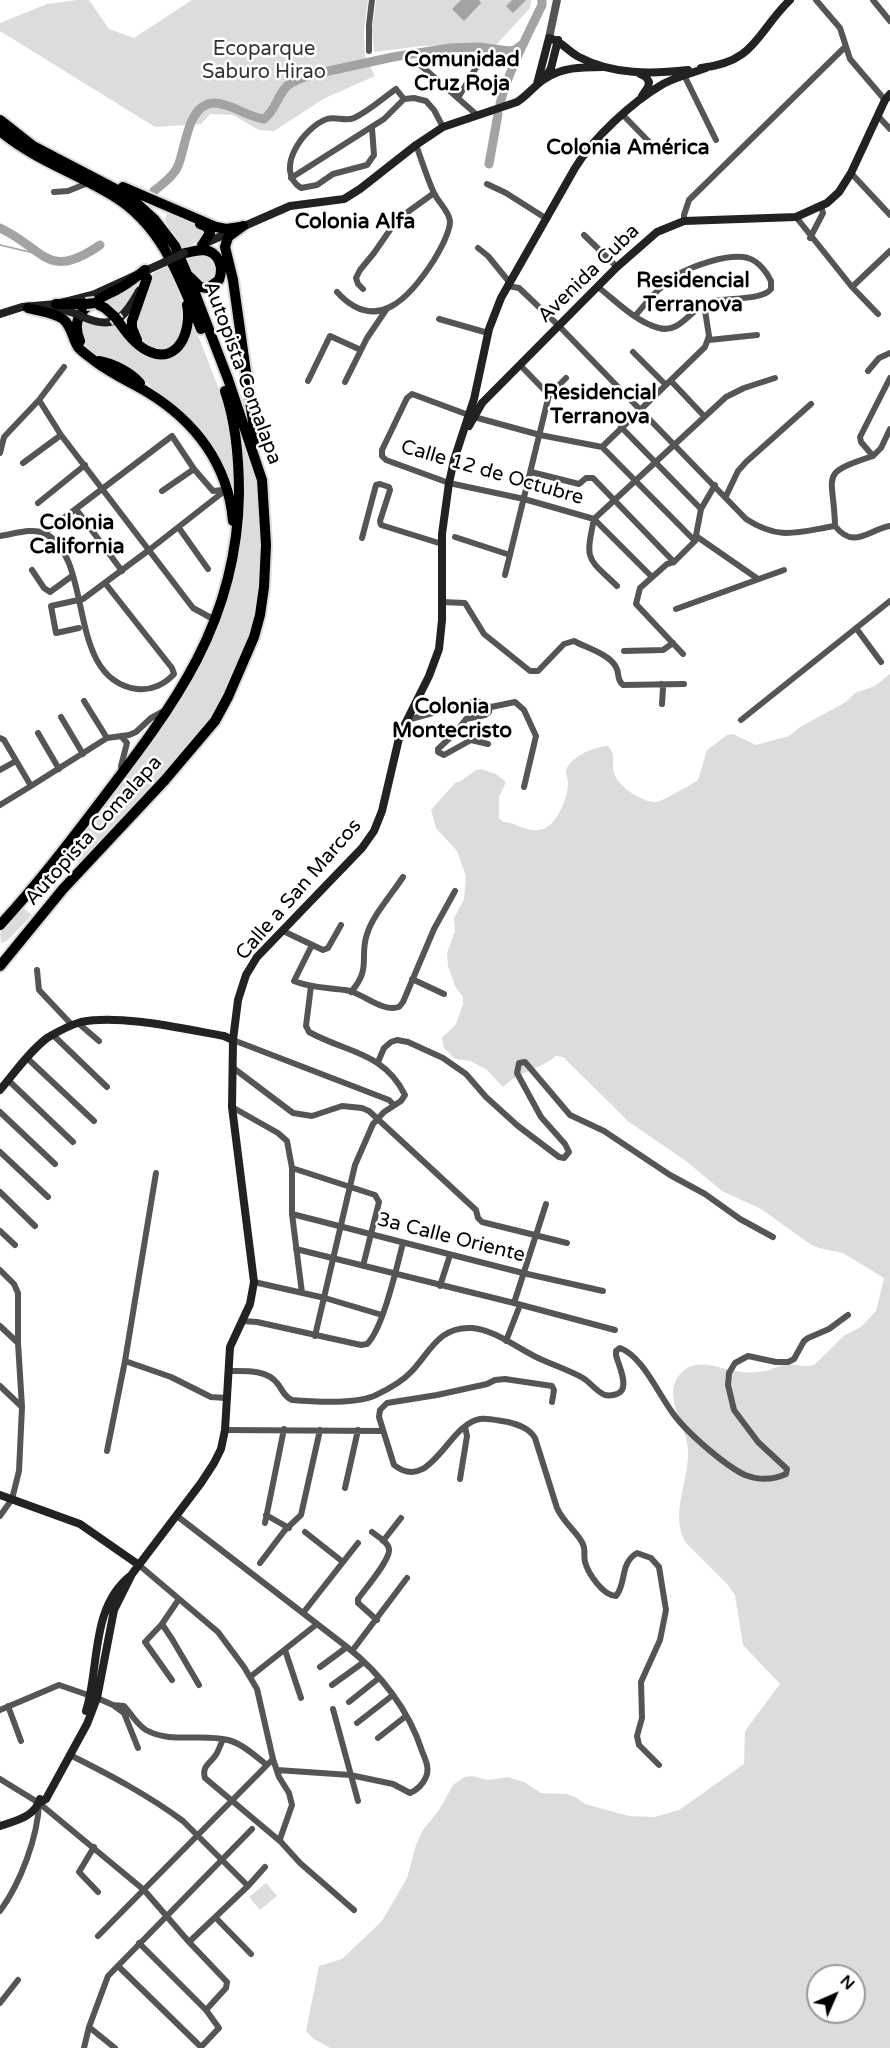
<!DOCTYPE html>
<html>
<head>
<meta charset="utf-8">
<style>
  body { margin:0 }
  #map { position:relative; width:890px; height:2048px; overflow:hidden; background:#fff; font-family:"Varela Round",sans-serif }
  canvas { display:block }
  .north { position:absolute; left:806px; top:1964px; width:60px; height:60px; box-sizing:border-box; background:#fff; border:2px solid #999; border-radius:50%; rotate:45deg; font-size:16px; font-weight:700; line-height:24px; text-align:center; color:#000 }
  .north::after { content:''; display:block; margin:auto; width:21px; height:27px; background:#000; clip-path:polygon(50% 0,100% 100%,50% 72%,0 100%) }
</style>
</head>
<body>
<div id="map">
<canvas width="890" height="2048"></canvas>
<div class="north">N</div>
</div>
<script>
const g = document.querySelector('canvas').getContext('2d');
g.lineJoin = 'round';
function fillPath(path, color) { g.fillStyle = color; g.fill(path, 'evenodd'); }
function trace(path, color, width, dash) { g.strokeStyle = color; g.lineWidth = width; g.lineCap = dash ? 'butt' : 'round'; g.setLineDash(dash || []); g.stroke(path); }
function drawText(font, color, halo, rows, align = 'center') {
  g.font = font + ' "Varela Round",sans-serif'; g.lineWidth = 5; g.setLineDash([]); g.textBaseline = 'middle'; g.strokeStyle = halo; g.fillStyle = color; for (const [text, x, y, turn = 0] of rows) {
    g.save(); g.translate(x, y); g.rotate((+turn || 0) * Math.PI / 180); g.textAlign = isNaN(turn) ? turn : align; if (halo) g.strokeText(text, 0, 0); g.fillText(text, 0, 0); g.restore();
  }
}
const green = new Path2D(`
  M77 0H89L109 29 134 38 192 0H368L364 31 365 56 375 76 325 98 274 131 259 130 233 115 210 114 201 124 155 127 0 31V23L47 4Z
  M376 0H531L530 8 496 45 421 46 374 52 372 30Z
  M172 212 203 227 205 228 204 239 182 249 165 220 167 213Z
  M203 254 215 261 219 276 205 285 194 276 186 258Z
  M167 266C175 284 185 304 184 324 182 356 137 355 136 326 136 316 148 288 151 277L155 272Z
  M142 279 128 306 117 316 99 301Z
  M80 319 101 326 116 322 133 343 169 355 192 320 224 402 233 446 236 513 201 432 182 411 163 397 141 377 119 363 98 356 89 349 83 341Z
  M239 421 259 480 264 516 259 595 245 649 224 696 202 731 122 821 80 863 66 852 127 777 205 657 228 598 241 542 245 516 244 468Z
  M890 674V2048H330L314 2039 306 2031 319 1966 342 1959 382 1921 407 1878 416 1845 423 1830 439 1810 453 1785 464 1777 472 1776 488 1780 508 1777 524 1782 541 1793 567 1794 575 1797 585 1804 629 1816 655 1817 679 1810 744 1764 745 1731 780 1684 743 1645 735 1595 728 1585 686 1543C670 1516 687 1485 688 1457 690 1433 672 1414 673 1390 674 1380 682 1369 692 1366 707 1361 727 1371 742 1372 749 1373 758 1372 765 1371 772 1370 779 1365 786 1364 795 1364 805 1368 814 1365L845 1335 861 1327 876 1311 884 1278 843 1253 819 1248 810 1244 761 1209 722 1191 686 1161 629 1122 563 1057 556 1056C537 1071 520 1071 503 1087L486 1069 470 1061 455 1059 444 1048 442 1038 456 1024 463 1004V997L456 988 448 966 447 953 455 931 454 918 464 899 466 876 457 851 436 828 431 810 455 783 461 781 476 770 481 769 496 774 506 782 499 797V818L503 822C515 822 526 832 539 830 556 828 566 801 568 786 569 779 564 774 567 768 574 755 594 747 608 746 617 755 611 763 614 773 617 786 643 803 656 802 661 802 692 784 698 780L707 750 727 735 733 734 756 745 789 736 800 727 846 702 855 693 875 686ZM818 1976H854V2012H818Z
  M22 907 32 915 7 941 1 943 0 934Z
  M266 1883 277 1896 260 1910 249 1897Z`);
const water = new Path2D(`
  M461 0H479L481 3 464 21 452 9Z
  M512 0H526L513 13 506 6Z`);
const stream = new Path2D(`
  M0 245 38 254`);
const river = new Path2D(`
  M500 104C507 74 528 34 542 5V0
  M489 164 498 114
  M154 191C162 184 172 178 177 168 186 151 186 103 215 103 233 104 247 117 264 119 276 110 277 96 287 86 295 79 305 77 315 74L393 57 450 48 479 47 509 51 515 50 524 43
  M0 228C44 248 47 282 100 245`);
const minor = new Path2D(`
  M816 0 840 28 850 59 885 100
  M873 0 890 21
  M369 51V25L372 0
  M418 63 477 115
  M684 75 716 140
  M458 98 480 61H482
  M623 115 659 152
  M878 116 890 129
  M372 128 374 155 367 165 333 174 317 185 301 188C273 170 304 127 327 119 336 116 345 122 354 118 369 111 383 98 396 89L404 99
  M851 173 890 215
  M291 178 384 119 404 99 414 98 426 101 434 110 443 127
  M487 184 506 193 547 219
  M54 192 68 191 88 183
  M796 217 852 287 878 314
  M684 221V215L689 200 845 47
  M584 235 617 267
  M810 238 823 213 821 206
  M478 248 488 256 510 283
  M508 286 519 288 559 326 746 519C780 541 797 532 835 526
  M598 287C616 301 636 322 659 328 681 334 690 308 710 302 725 297 762 301 771 289V281C767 272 758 261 748 258 728 253 692 266 675 276 659 287 647 302 635 316
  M852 287 890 251
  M363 289 358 284 356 278 360 270 374 253 392 227 398 219 434 193
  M337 292C377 336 411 296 434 260 440 250 450 233 450 221 449 211 438 202 434 193 427 178 422 161 416 145
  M439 319 488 333
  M709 340 757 335
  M633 352 666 385
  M520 365 549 395
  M868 371 879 358 890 353
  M308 381 330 336 361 350
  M671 381 704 416
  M345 382 367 338 386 310
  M39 400 61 435 193 608 215 620
  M621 427 701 509
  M890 429 881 448 873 456C817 474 834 474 835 526 854 550 868 530 890 526
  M602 447 540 435 474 417 412 394 407 398 382 450V456L386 460 449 483 524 499 594 519 652 577
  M602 447 705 347 709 336 704 304
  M602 447 695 541
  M0 453 4 437 39 400 64 367
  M873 456 861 442 860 437 890 378
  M23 463 61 435
  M531 472 579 484 586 478H593L674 562
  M162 491 194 469
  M726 496 738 471 746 462 811 404
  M38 503 85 465
  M76 509 122 571
  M594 519 726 397 744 388 775 378
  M594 519C585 562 587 557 617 586
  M179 528 208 569
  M44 533 172 436 194 469 213 491 223 490
  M0 536C14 534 33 527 46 534 95 561 65 679 137 689 151 691 165 684 174 674L172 668 105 583
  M696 536 758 579
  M455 537 510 555
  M362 538 376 485 380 484 389 487 390 490 380 521 381 525 442 544
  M32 570 44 588 50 592 72 576
  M505 575 549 395 566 378
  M442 602 465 603 484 634 530 671H538L564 644 574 641C587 648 609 654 616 667 620 674 616 679 623 685L684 684
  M676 609 784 570
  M79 628 56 633 51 606 83 599 149 550 227 489
  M856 628 881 662
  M624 651 663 650 673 643
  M683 654 636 604 640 588 667 564 674 562 695 541 701 509 715 485
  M661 684 663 688 662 704
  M84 701 107 738
  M61 717 83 754
  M407 720 477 701 491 707 515 702 524 710 536 736 524 787
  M741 720 890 601
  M38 733 59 769
  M121 736 127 743 121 766 122 771
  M0 738 4 740 31 786 107 738 129 735 136 732 151 718 164 711
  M488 744 471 740 444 755 438 752V749L454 734 466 719 485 715 489 712 490 707
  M0 770 16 761
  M0 805 31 786
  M283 931 323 950 328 948 341 925
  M312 945 294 981C312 989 332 987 350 991 366 996 383 1012 399 1007L403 1002 434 929 455 891
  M37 970 39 990 72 1025
  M412 979 444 994
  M311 986 306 1026 309 1032C347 1053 384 1052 405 1095L401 1101 384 1112 373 1124 355 1165 315 1336
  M351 992C372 968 359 958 367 934 373 915 392 894 403 877
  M78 1023 99 1041
  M53 1035 107 1087
  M233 1040 389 1100 394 1105
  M27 1058 94 1121
  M378 1062 384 1048 391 1042 397 1040 408 1042 443 1058 466 1074 486 1097 518 1126 559 1157 564 1158 569 1152 565 1144 541 1117 517 1073 519 1063 525 1062 570 1115 604 1131 670 1175 705 1194 740 1219 773 1237
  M232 1067 293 1113 312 1116 342 1106 362 1108 369 1111 476 1210 478 1218 482 1222 567 1243
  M8 1080 73 1142
  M232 1107 278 1133 287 1141 292 1168V1214L302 1293
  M0 1112 55 1164
  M0 1152 48 1197
  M292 1168 375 1195 379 1202 363 1266
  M0 1192 35 1226
  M292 1214 523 1273 603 1291
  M0 1231 15 1245
  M296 1249 514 1303 615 1330
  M0 1270 14 1284 18 1293V1343L22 1407 19 1471 12 1499 0 1516
  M254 1282 325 1298 382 1315
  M440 1286 450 1255
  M514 1303 546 1204
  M242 1321 257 1322 361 1345 367 1344C383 1329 397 1266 403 1243
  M0 1326 18 1343
  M506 1341 520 1305
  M125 1361 171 1377 211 1397 226 1398
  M228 1371C244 1371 266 1369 277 1383 283 1390 283 1396 292 1400 315 1402 353 1404 374 1396 387 1390 402 1382 412 1371 430 1352 439 1326 472 1328 495 1330 517 1348 538 1358 553 1365 569 1370 583 1378 591 1383 597 1392 605 1395 610 1396 619 1395 622 1390 627 1381 618 1364 616 1355V1351L620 1348C642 1356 658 1393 672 1412 685 1431 724 1465 745 1475 758 1480 773 1480 786 1474L787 1469 758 1442 734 1410 728 1385 729 1373 735 1363 748 1356 776 1362H788L794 1359 804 1341 808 1338 829 1329 848 1315
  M0 1386 22 1407
  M552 1402 554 1390 552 1386 505 1379 495 1380 487 1384 437 1395 387 1403 380 1410 379 1417 394 1465C431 1494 448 1424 480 1419 488 1418 500 1421 508 1422 519 1425 529 1428 535 1438L557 1508C563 1521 573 1529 580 1539 587 1549 583 1552 585 1562 588 1573 603 1596 616 1596 627 1583 619 1564 637 1553L651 1558 659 1567 666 1610 660 1640 641 1682 642 1718 637 1736 639 1745 659 1765
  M225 1430 382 1431
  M107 1451 125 1361 156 1173
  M460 1479 467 1436 465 1427
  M345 1488 358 1430
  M266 1515 289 1528
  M177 1516 347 1647C380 1673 409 1710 422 1751 425 1759 430 1768 426 1777 423 1784 417 1790 410 1793L393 1784 350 1775 277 1770
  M265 1523 284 1429
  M305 1532 343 1562
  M372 1532C377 1536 388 1542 389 1549 391 1559 365 1589 358 1599V1603L377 1620
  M383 1541 401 1518
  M260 1563 285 1530 301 1515 320 1430
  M139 1565 218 1632 244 1667 257 1689 273 1759 279 1777 289 1793 292 1805 280 1839 281 1842
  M303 1613 358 1543
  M162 1624 172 1639 199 1685
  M285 1650 301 1698
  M352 1651 407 1578
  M320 1667 347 1647
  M250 1677 317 1624
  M172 1680 145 1642 162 1624 179 1599
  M332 1685 364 1662
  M97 1698 113 1705 124 1713 138 1748
  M349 1702 379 1678
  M113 1705 124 1706C131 1713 136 1724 146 1730 171 1744 201 1733 228 1740 243 1744 255 1756 267 1765
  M8 1706 21 1741
  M333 1709 358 1801
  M0 1710 59 1685 91 1696
  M357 1723 393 1695
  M378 1738 406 1716
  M223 1739C221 1744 219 1749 217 1753 212 1763 201 1765 205 1778L281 1842 300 1863 354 1910
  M70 1755C110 1775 148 1795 183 1821L248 1886
  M0 1779 39 1803 144 1890 189 1942 227 1982 226 1988 206 2010
  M94 1847 79 1872 98 1892
  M0 1911C20 1884 38 1837 39 1803
  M216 1918 251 1954
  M98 1936 273 1759
  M189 1942 248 1886 265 1867
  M118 1966 201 2047 219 2028 206 2010 139 1943
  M0 2003 18 1980
  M89 2027 115 2048
  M84 2048 89 2027 108 1976 252 1829`);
const tertiary = new Path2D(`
  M549 38 557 0`);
const secondary = new Path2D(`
  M701 68C756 62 756 33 790 0
  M640 74 646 77 649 82 648 87 642 96
  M545 78 551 68 558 40
  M537 84 549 38C562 41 567 51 579 57 613 75 652 74 688 70
  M201 245 290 206 344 199 360 189 416 145 443 127 517 102C527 96 533 87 543 80 561 67 582 67 603 67
  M49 310H64L77 314
  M0 314 22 307 56 304 95 294 165 262
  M81 316C113 331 123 320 139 291
  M469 426 482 403 617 267 657 232 684 221 796 217 827 203 839 192 851 173 885 100 890 94
  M0 1090C15 1072 29 1052 47 1038 57 1032 70 1025 81 1022 120 1014 184 1029 224 1036L233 1040
  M0 1495 80 1524 139 1565
  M86 1711C100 1667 90 1608 130 1576
  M39 1803 46 1799 87 1724 97 1698 114 1610 132 1574 201 1483 214 1463 221 1449 225 1430 230 1347 250 1304 254 1282 232 1107 233 1040 238 1000 246 975 257 957 362 848 374 831 382 811 400 734 429 676 439 649 442 620V534L449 483 454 460 474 399 489 329 501 298 575 168C593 138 632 102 663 84 676 77 692 73 706 68
  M0 1826C15 1821 35 1817 40 1799`);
const trunk = new Path2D(`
  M0 120 33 146 129 196 155 220 175 246 193 288 228 379 262 480 266 545 264 587 260 615 254 637 228 697 215 721 165 780 63 889 0 966
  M0 131C36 161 77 173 115 197 163 227 180 279 201 329
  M123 187 216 227 226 229 240 227
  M200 224 207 227 210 233 203 244
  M243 226 228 237 225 247 233 280 256 443
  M185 253C191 252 198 250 204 250 219 252 224 267 219 280L208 288 200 287 190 277
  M95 303 105 308 115 317
  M56 304H86
  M28 308C38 311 53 312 63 319 72 326 72 338 78 347 83 353 90 357 96 362 112 374 130 382 147 392 195 421 228 464 233 521
  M118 321C126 332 135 345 148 351 179 366 192 329 187 305
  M137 340 132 328V321L147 278
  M80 341C67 310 96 301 118 289 128 284 136 277 145 270
  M99 361C114 364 130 372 140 383
  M0 925C36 886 68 844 100 802 175 704 237 623 239 494 239 460 236 423 225 391`);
const secondaryBridge = new Path2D(`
  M165 262 184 253
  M77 314 81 316`);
const trunkBridge = new Path2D(`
  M86 304 95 303
  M115 317 118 321`);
const parkNames = [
  ["Ecoparque",264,50],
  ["Saburo Hirao",264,73]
];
const streetNames = [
  ["Avenida Cuba",589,274,-44],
  ["Autopista Comalapa",242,373,70],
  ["Calle 12 de Octubre",492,473,16],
  ["Autopista Comalapa",94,831,-48],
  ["Calle a San Marcos",299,890,-49],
  ["3a Calle Oriente",451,1238,14]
];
const neighbourhoodNames = [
  ["Comunidad",462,60],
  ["Cruz Roja",462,84],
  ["Colonia América",628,148],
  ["Colonia Alfa",355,222],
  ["Residencial",693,281],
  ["Terranova",693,305],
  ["Residencial",600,393],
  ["Terranova",600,417],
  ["Colonia",77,523],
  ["California",77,547],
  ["Colonia",452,707],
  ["Montecristo",452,731]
];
fillPath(green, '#dcdcdc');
fillPath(water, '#a3a3a3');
trace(stream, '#a3a3a3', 1.5);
trace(river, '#a3a3a3', 9);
trace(trunk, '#dbdbdb', 14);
trace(minor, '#555', 6);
trace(tertiary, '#555', 8);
trace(secondary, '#222', 8);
trace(trunk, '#000', 10);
trace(trunkBridge, '#dbdbdb', 14, []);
trace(secondaryBridge, '#222', 8);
trace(trunkBridge, '#000', 10);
drawText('20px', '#333', '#fff', parkNames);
drawText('20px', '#000', '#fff', streetNames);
drawText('bold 21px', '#000', '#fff', neighbourhoodNames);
</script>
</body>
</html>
